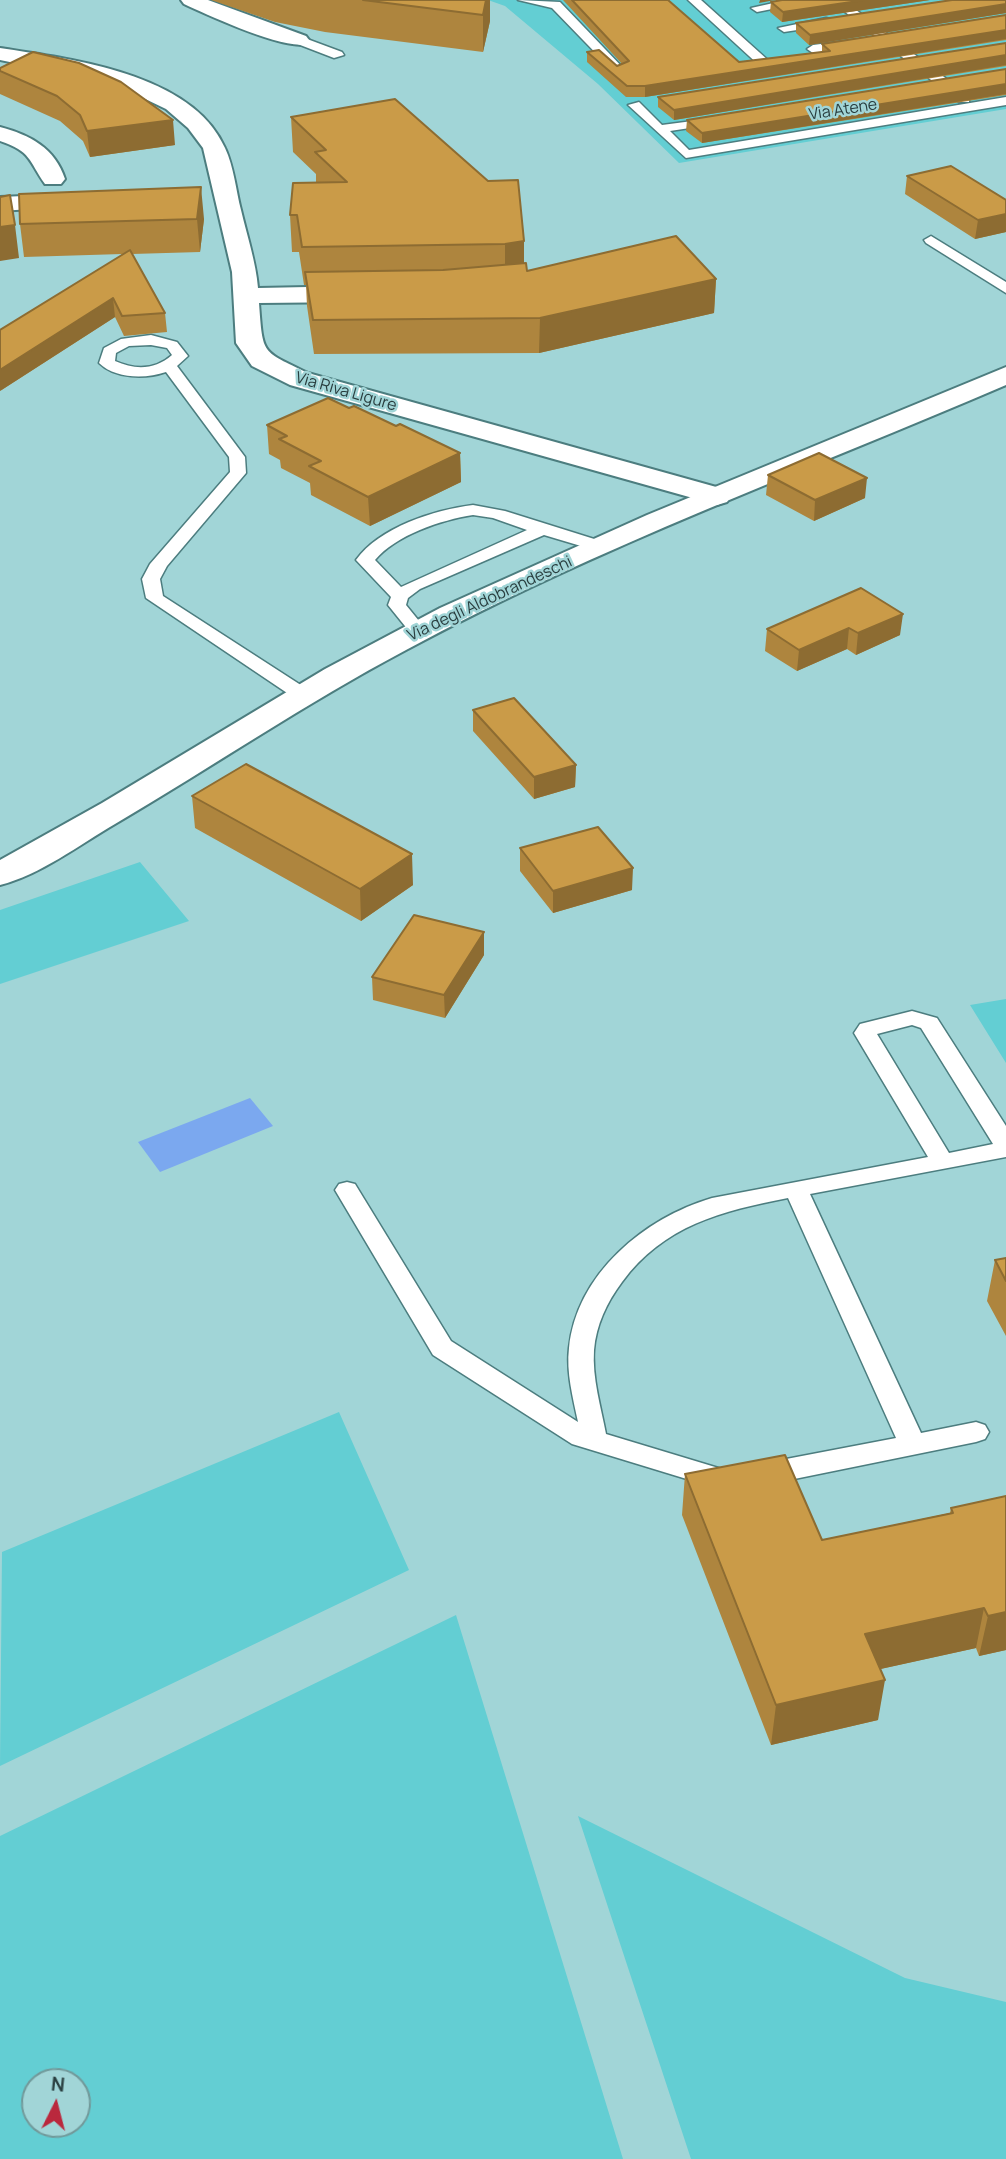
<!DOCTYPE html>
<html>
<head>
<meta charset="utf-8">
<style>
  body { margin:0 }
  #map { position:relative; width:1006px; height:2159px; overflow:hidden; background:#a1d5d7; font-family:Manrope,sans-serif }
  canvas { display:block }
  .north { position:absolute; left:21px; top:2068px; width:70px; height:70px; box-sizing:border-box; background:#a1d5d7; border:2px solid #71999a; border-radius:50%; rotate:6deg; font-size:19px; font-weight:700; line-height:28px; text-align:center; color:#293e3f }
  .north::after { content:''; display:block; margin:auto; width:24px; height:32px; background:#ba283d; clip-path:polygon(50% 0,100% 100%,50% 72%,0 100%) }
</style>
</head>
<body>
<div id="map">
<canvas width="1006" height="2159"></canvas>
<div class="north">N</div>
</div>
<script>
const g = document.querySelector('canvas').getContext('2d');
g.lineJoin = 'round';
function fillPath(path, color) { g.fillStyle = color; g.fill(path, 'evenodd'); }
function trace(path, color, width, dash) { g.strokeStyle = color; g.lineWidth = width; g.lineCap = dash ? 'butt' : 'round'; g.setLineDash(dash || []); g.stroke(path); }
function drawText(font, color, halo, rows, align = 'center') {
  g.font = font + ' Manrope,sans-serif'; g.lineWidth = 5; g.setLineDash([]); g.textBaseline = 'middle'; g.strokeStyle = halo; g.fillStyle = color; for (const [text, x, y, turn = 0] of rows) {
    g.save(); g.translate(x, y); g.rotate((+turn || 0) * Math.PI / 180); g.textAlign = isNaN(turn) ? turn : align; if (halo) g.strokeText(text, 0, 0); g.fillText(text, 0, 0); g.restore();
  }
}
const green = new Path2D(`
  M488 0H1006V109L679 163 598 84 505 6Z
  M140 862 189 921 0 984V910Z
  M1006 999V1063L970 1005Z
  M339 1412 409 1570 0 1766 2 1552Z
  M456 1615 623 2159H0V1836ZM35 2082H77V2124H35Z
  M578 1816 905 1978 1006 2002V2159H691Z`);
const water = new Path2D(`
  M250 1098 273 1126 160 1172 138 1142Z`);
const lane = new Path2D(`
  M518 0 560 2 626 71 616 74 552 8Z
  M688 0H701L769 61V67H761Z
  M787 0H817L757 12 751 8Z
  M830 0H843L969 96V102H959Z
  M826 18 830 19V25L784 32 778 28Z
  M299 36 342 52 344 55 334 58 295 43 293 40Z
  M852 40 856 41V47L813 53 807 49 813 45Z
  M1006 97V105L686 158 628 105 639 102 662 125 723 117V123L670 131 689 150Z
  M931 236 1006 282V293L926 243 924 240Z
  M151 335 177 342 188 356 177 366 245 457 246 473 167 566 160 579 163 596 310 691 312 695 310 699H296L146 598 142 579 150 564 230 472 229 457 166 372C146 379 115 379 99 363L104 348 121 339ZM151 345 167 348 172 355C155 370 135 370 115 361L116 353 129 346Z
  M473 505 505 511 607 543 610 547 601 552 544 535 420 589 408 598 406 605 428 632 425 636H413L388 605 391 597 356 560C380 527 434 510 473 505ZM473 515 493 518 527 530 401 587 375 560C396 535 441 520 473 515Z
  M912 1011 937 1018 1006 1126V1157L810 1194 921 1433 976 1422 985 1425 989 1432 985 1439 976 1442 760 1486 751 1482 747 1475 751 1468 760 1464 896 1438 788 1198C722 1211 664 1225 622 1282 607 1302 596 1325 594 1350 592 1378 601 1407 606 1434L735 1473 739 1480 735 1487 726 1491 572 1444 433 1355 335 1190 339 1184 347 1182 355 1184 451 1341 578 1422C573 1398 566 1372 569 1348 577 1273 645 1218 712 1198L928 1157 854 1033 860 1024ZM912 1025 921 1028 993 1144 949 1153 877 1034Z`);
const street = new Path2D(`
  M181 0H208L306 36 309 40 306 44C283 50 208 15 184 4Z
  M0 48C71 59 192 73 225 148 234 167 236 191 241 210 247 236 256 262 258 288L358 286 367 289 371 294 367 299 358 302 259 303C263 356 261 350 308 373L727 490 731 496 727 502 717 505 707 502 290 385 252 366 236 343 232 272 203 148 188 128 166 109 112 83 0 60Z
  M0 127C30 135 55 148 65 179L61 184H45C28 160 32 152 0 141Z
  M71 194 79 196 83 201 79 206 0 211V197Z`);
const secondary = new Path2D(`
  M1006 367V385C806 471 599 546 406 650 306 703 212 767 115 824 79 845 40 875 0 885V860L102 803 325 669 440 608 647 515Z`);
const wall = new Path2D(`
  M211 0H486L490 21 483 52 325 32 275 22Z
  M563 0H668L739 62 822 52V44L1006 15V13L809 45 796 33V23L1006 0V40L645 97H626L587 62V52L617 66 622 64Z
  M782 0H930L782 22 770 12 771 2Z
  M1006 43V66L674 120 658 107V97Z
  M0 68 175 145 90 157 83 141 60 121 0 94Z
  M1006 69V95L702 143 686 131 687 120Z
  M291 117 524 241V263L527 271 716 279 714 313 539 353 314 354 307 306 306 285H304L299 252H292L290 215 316 183V174L293 152Z
  M907 176 1006 200V232L975 239 905 194Z
  M19 194 204 219 200 252 132 254 165 313 167 332 124 336 115 317 0 391 122 254 24 257 20 224Z
  M349 408 460 453 461 482 370 526 311 495 310 483 281 468 280 460 269 454 267 425Z
  M768 475 865 498 814 521 766 495Z
  M861 588 900 635 856 655 847 649 797 671 765 651 767 629Z
  M473 710 576 765 575 787 534 799 473 731Z
  M192 796 413 885 361 921 195 828Z
  M520 848 632 890 553 913 520 871Z
  M484 955 445 1018 373 1000 372 977Z
  M1006 1258V1336L987 1301 995 1260Z
  M685 1474 822 1540 950 1513 951 1508 1006 1496V1650L979 1656 976 1648 880 1669 878 1720 771 1745 682 1515Z`);
const shadedWall = new Path2D(`
  M486 0H490V21L483 52V15Z
  M760 0H775L759 3Z
  M865 0H930L782 22 783 12Z
  M1006 4V13L809 45 810 35Z
  M1006 30V39L645 97V86Z
  M1006 55V65L674 120V110Z
  M1006 84V94L702 143V133Z
  M173 120 175 145 90 157 87 131Z
  M201 187 204 219 200 252 197 219Z
  M1006 214V232L975 239 978 220Z
  M15 225 19 258 0 261V227Z
  M524 241V278L505 281V244Z
  M716 279 714 313 539 353 540 318Z
  M113 298 115 317 0 391V370Z
  M460 453 461 482 370 526 368 497Z
  M867 478 865 498 814 521 815 500Z
  M903 614 900 635 856 655 858 633Z
  M849 628 847 649 797 671 799 650Z
  M576 765 575 787 534 799V777Z
  M412 854 413 885 361 921 360 889Z
  M633 868 632 890 553 913V891Z
  M484 932V955L445 1018 444 995Z
  M984 1608 976 1648 858 1674 865 1634Z
  M1006 1612V1650L979 1656 988 1616Z
  M885 1680 878 1720 771 1745 776 1705Z`);
const building = new Path2D(`
  M363 0H486L483 15Z
  M572 0H668L739 62 830 51 822 44 1006 15V30L645 86H627L587 52 599 50 617 66 629 61Z
  M782 0H865L783 12 771 2Z
  M952 0H1006V4L810 35 796 23Z
  M1006 43V55L674 110 658 97Z
  M33 52 79 63 121 82 173 120 87 131 80 115 57 96 0 71V68Z
  M1006 69V84L702 133 687 120Z
  M395 99 488 181 518 180 524 241 505 244 302 247 297 215H290L293 183 347 182 315 152 326 150 291 117Z
  M951 166 1006 200V214L978 220 907 176Z
  M201 187 197 219 20 224 19 194Z
  M10 195 15 225 0 227V197Z
  M676 236 716 279 540 318 313 320 305 272 443 270 526 263 527 271Z
  M130 250 165 313 122 316 113 298 0 370V330Z
  M328 398 349 408 354 406 396 426 400 424 460 453 368 497 309 466 321 461 279 439 287 436 267 425Z
  M819 453 867 478 815 500 768 475Z
  M861 588 903 614 858 633 849 628 799 650 767 629Z
  M514 698 576 765 534 777 473 710Z
  M246 764 412 854 360 889 192 796Z
  M598 827 633 868 553 891 520 848Z
  M414 915 484 932 444 995 372 977Z
  M1006 1258V1281L995 1260Z
  M785 1455 822 1540 953 1513 951 1508 1006 1496V1612L988 1616 984 1608 865 1634 885 1680 776 1705 685 1474Z`);
const farStreetnames = [
  ["Via Atene",843,110,-9],
  ["Via Riva Ligure",346,392,16],
  ["Via degli Aldobrandeschi",490,599,-25]
];
fillPath(green, '#63ced3');
fillPath(water, '#7ba8ef');
trace(lane, '#4c7d7f', 3);
trace(street, '#4c7d7f', 4);
trace(secondary, '#4c7d7f', 4);
fillPath(lane, '#fff');
fillPath(street, '#fff');
fillPath(secondary, '#fff');
fillPath(wall, '#ae853e');
fillPath(shadedWall, '#8d6c32');
fillPath(building, '#ca9b48');
trace(building, '#8d6c32', 2);
drawText('16px', '#293e3f', '#a1d5d7', farStreetnames);
</script>
</body>
</html>
